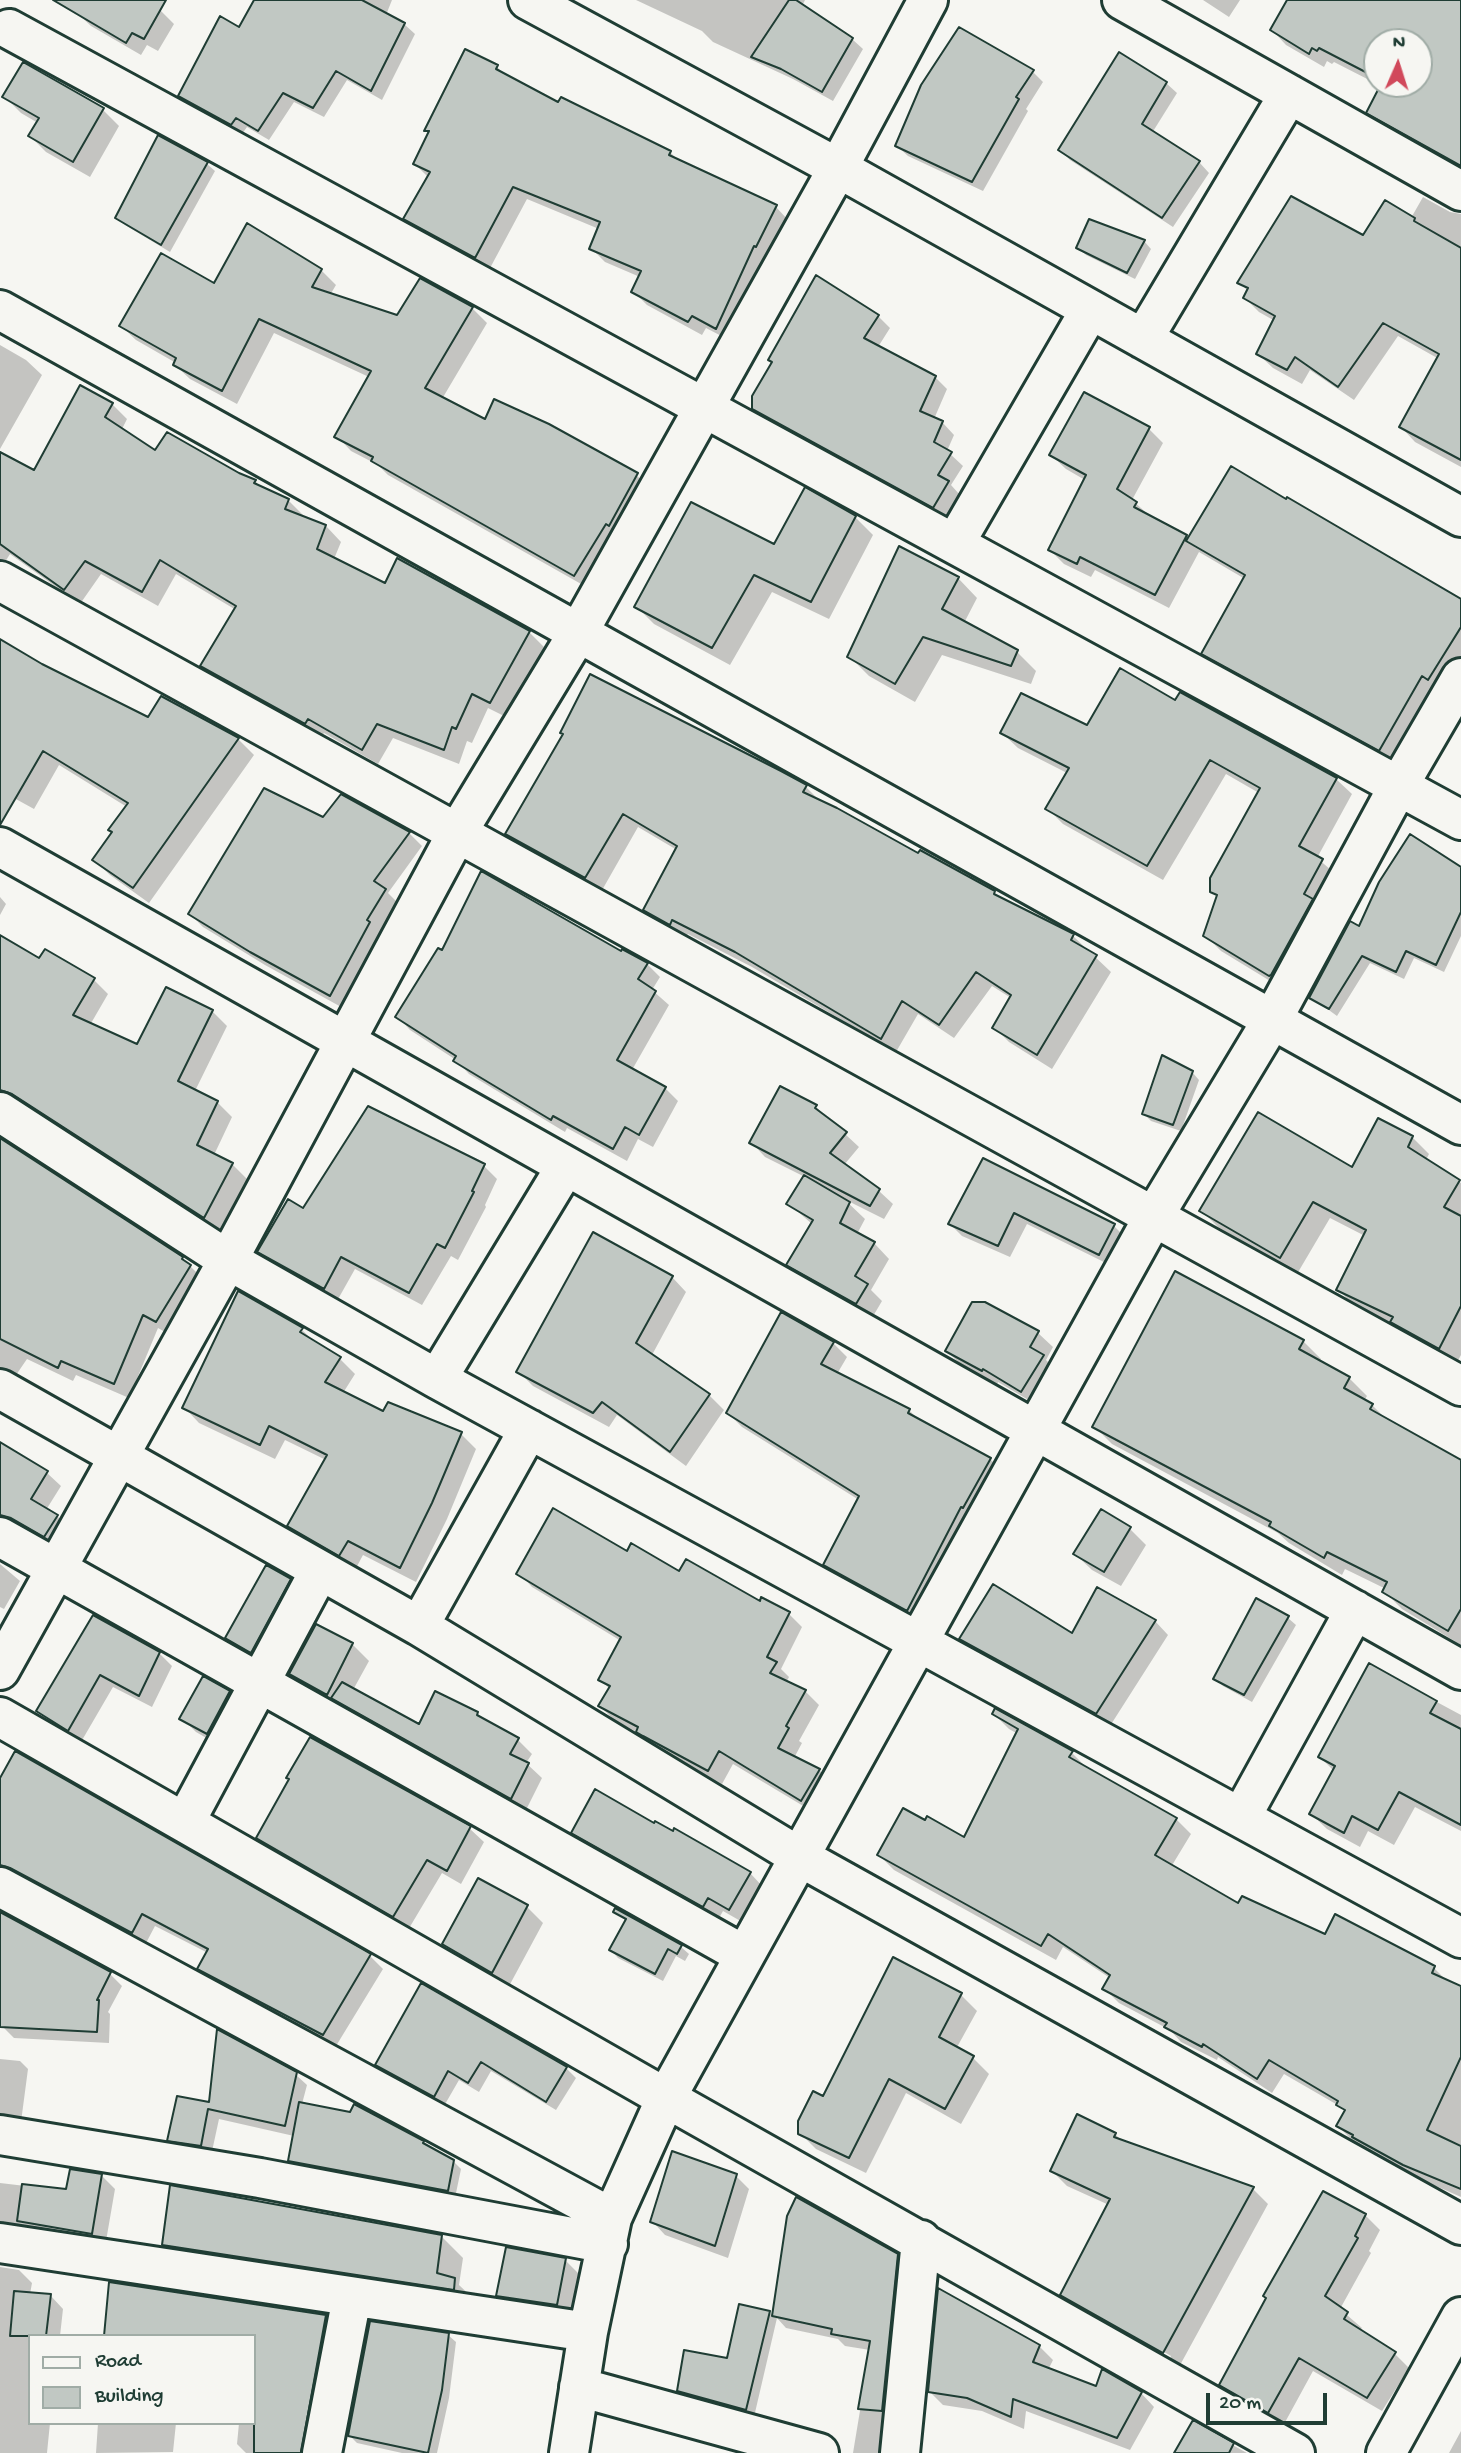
<!DOCTYPE html>
<html>
<head>
<meta charset="utf-8">
<style>
  body { margin:0 }
  #map { position:relative; width:1461px; height:2453px; overflow:hidden; background:#f6f6f2; font-family:"Gochi Hand",sans-serif }
  canvas { display:block }
  .legend { position:absolute; left:28px; top:2334px; width:228px; height:91px; box-sizing:border-box; background:#f6f6f2; border:2px solid #a0aca6; margin:0; padding:9px 12px; list-style:none; font-size:21px; color:#1f3d34 }
  .legend li { display:flex; align-items:center; gap:14px; height:35px }
  .legend b { width:35px; border:2px solid #a0aca6 }
  .north { position:absolute; left:1363px; top:28px; width:70px; height:70px; box-sizing:border-box; background:#f6f6f2; border:2px solid #a0aca6; border-radius:50%; rotate:3deg; font-size:19px; font-weight:700; line-height:28px; text-align:center; color:#1f3d34 }
  .north::after { content:''; display:block; margin:auto; width:24px; height:32px; background:#d1495b; clip-path:polygon(50% 0,100% 100%,50% 72%,0 100%) }
  .scale { position:absolute; left:1206px; top:2393px; width:121px; height:32px; box-sizing:border-box; border:4px solid #1f3d34; border-top:0; padding-left:9px; font-size:21px; line-height:24px; white-space:nowrap; color:#1f3d34; -webkit-text-stroke:5px #f6f6f2; paint-order:stroke }
</style>
</head>
<body>
<div id="map">
<canvas width="1461" height="2453"></canvas>
<ul class="legend">
<li><b style="height:9px;background:#f6f6f2"></b>Road</li>
<li><b style="height:19px;background:#c1c8c3"></b>Building</li>
</ul>
<div class="north">N</div>
<div class="scale">20 m</div>
</div>
<script>
const g = document.querySelector('canvas').getContext('2d');
g.lineJoin = 'round';
function fillPath(path, color) { g.fillStyle = color; g.fill(path, 'evenodd'); }
function trace(path, color, width, dash) { g.strokeStyle = color; g.lineWidth = width; g.lineCap = dash ? 'butt' : 'round'; g.setLineDash(dash || []); g.stroke(path); }
const shadow = new Path2D(`
  M84 0H142L160 10 174 24 158 51 147 45 141 55 91 26 77 13Z
  M256 0H392L386 15 404 24 415 34 382 100 347 80 324 117 294 102 269 140 247 127 242 134 190 106 180 96 240 29Z
  M636 0H805L802 6 852 39 863 49 833 101 793 79 713 42 702 31Z
  M1203 0H1240L1229 17Z
  M1289 0H1461V171L1383 127 1369 112 1382 87 1377 84H1419V42H1377V84L1334 62 1332 64 1327 61 1324 67 1286 45 1272 30Z
  M24 64 103 110 119 126 90 177 46 152 30 136 38 123 21 113 5 97Z
  M497 67 508 78 559 104 670 152 680 162 776 207 789 221 731 341 706 328 702 335 647 305 633 291 640 277 605 262 591 248 599 229 527 199 489 270 419 232 406 219 429 178 415 164Z
  M1033 72 1043 82 1026 109 1028 111 983 191 908 156 897 146Z
  M1166 83 1177 93 1152 133 1199 162 1209 173 1173 227 1070 160 1060 150Z
  M159 138 207 164 215 171 170 252 125 225 117 217Z
  M1423 197 1450 212 1461 214V467L1415 442 1401 427 1439 359 1398 336 1354 400 1310 370 1302 384 1273 368 1258 354 1275 321 1259 312 1245 298 1248 291 1240 283 1364 238 1411 218Z
  M247 226 321 270 336 285 330 295 398 317 420 280 472 308 487 323 442 399 486 421 636 475 651 489 590 589 388 475 378 465 351 451 337 436 369 377 274 333 237 404 190 379 175 365 176 363 136 340 121 326 215 286Z
  M1144 241 1151 249 1135 279 1086 255 1079 248Z
  M878 316 890 328 878 347 935 377 947 389 934 419 942 422 954 435 947 451 963 466 951 485 960 495 946 518 766 421 753 408 773 362Z
  M0 345 26 360 42 375 0 449Z
  M81 387 112 404 127 419 122 429 156 453 209 458 255 481 262 489 288 500 303 515 302 517 326 526 341 542 334 559 386 585 529 632 544 647 506 717 488 708 472 743 467 741 459 764 393 738 378 764 324 733 321 738 217 681 202 666 236 610 176 574 158 606 101 574 80 604 10 554 0 570V454L35 473Z
  M1085 394 1149 429 1163 443 1132 500 1151 517 1189 539 1461 601V660L1393 762 1216 666 1204 653 1245 579 1199 552 1169 608 1095 570 1091 577 1064 564 1050 550 1085 480 1066 469 1051 455Z
  M855 517 873 535 829 619 772 592 730 665 654 624 637 607 774 547Z
  M958 578 977 598 964 623 1017 652 1036 671 1031 684 942 655 915 702 869 676 849 656Z
  M0 650 41 665 149 720 162 698 238 739 254 755 149 903 110 875 94 860 114 833 127 807 59 765 34 809 14 798 0 814Z
  M1176 702 1336 779 1352 794 1317 858 1338 876 1285 990 1221 951 1205 935 1218 898 1211 891 1259 793 1226 774 1163 880 1063 824 1048 809 1067 773 1018 748 1002 733 1088 727Z
  M565 735 806 787 821 802 1073 936 1111 972 1052 1069 1009 1042 994 1027 1011 998 992 986 954 1038 918 1014 896 1052 752 967 688 934 685 939 660 925 645 910 677 850 638 827 601 892 522 849 508 834Z
  M341 796 409 833 422 846 388 893 398 903 379 933 382 937 343 1008 265 965 203 927 190 914 323 820Z
  M1461 868V936L1444 972 1414 958 1404 979 1370 963 1337 1016 1311 997 1360 929Z
  M0 897 6 904 0 915Z
  M0 937 40 960 94 980 108 994 90 1025 138 1046 212 1011 227 1026 195 1091 217 1102 232 1117 214 1155 232 1164 247 1179 219 1231 0 1111Z
  M622 953 647 964 660 977 652 990 669 1005 632 1070 665 1088 678 1101 653 1147 638 1139 627 1161 567 1128 565 1132 469 1074 456 1060 410 1030 397 1016Z
  M1192 1072 1199 1080 1181 1131 1151 1121 1144 1114Z
  M816 1107 859 1147 844 1165 879 1191 893 1204 884 1219 844 1199 865 1219 857 1234 874 1243 889 1259 871 1290 882 1301 872 1318 804 1280 788 1264 812 1224 788 1203 805 1177 765 1157 752 1143Z
  M1412 1137 1429 1154 1426 1160 1461 1183V1355L1456 1364 1409 1338 1397 1327 1355 1307 1339 1290 1365 1236 1330 1218 1297 1274 1218 1227 1201 1210 1353 1170Z
  M0 1140 182 1258 205 1281 172 1336 158 1328 129 1398 76 1375 73 1381 27 1359 14 1378 0 1369Z
  M984 1160 1114 1226 1126 1238 1112 1266 1027 1224 1010 1257 962 1236 950 1224Z
  M484 1166 497 1179 485 1205 486 1207 458 1260 451 1256 422 1305 355 1269 337 1301 273 1264 260 1251 304 1211Z
  M672 1277 686 1292 652 1355 709 1395 724 1410 686 1466 617 1415 609 1427 533 1386 518 1371Z
  M301 1329 317 1344 339 1358 355 1374 343 1393 383 1414 461 1434 476 1449 447 1519 416 1582 363 1555 355 1570 305 1541 289 1526 326 1460 285 1440 275 1459 199 1423 184 1407Z
  M1038 1333 1053 1347 1046 1360 1057 1371 1037 1405 998 1382 997 1385 961 1365 947 1351Z
  M1303 1341 1321 1359 1319 1362 1349 1378 1367 1396 1364 1401 1372 1405 1388 1421 1461 1462V1645L1402 1609 1384 1591 1386 1589 1345 1569 1342 1575 1289 1543 1278 1533 1112 1444 1094 1426Z
  M833 1343 847 1357 837 1374 909 1410 921 1422 990 1459 1004 1473 922 1623 839 1578 825 1565 859 1500 742 1427 728 1413Z
  M0 1444 47 1473 61 1486 46 1510 57 1516 70 1530 58 1549 0 1535Z
  M1130 1529 1146 1545 1121 1586 1092 1570 1075 1554Z
  M628 1553 789 1614 802 1627 781 1669 789 1677 786 1683 805 1691 819 1705 799 1741 802 1743 794 1758 819 1770 832 1784 815 1813 733 1764 722 1784 652 1745 639 1733 614 1720 600 1706 610 1689 600 1680 621 1641 532 1587 519 1573Z
  M0 1564 20 1581 4 1609 0 1607Z
  M290 1580 297 1588 259 1659 234 1645 227 1638Z
  M94 1617 159 1653 172 1666 152 1707 113 1687 81 1742 51 1724 38 1711Z
  M1288 1618 1296 1625 1252 1702 1223 1686 1215 1678Z
  M1155 1621 1168 1635 1110 1726 974 1652 961 1639 1073 1635Z
  M317 1627 352 1644 369 1661 353 1690 420 1726 477 1713 485 1722 518 1740 532 1754 526 1763 542 1778 525 1812 307 1690 291 1674Z
  M1370 1666 1461 1715V1831L1415 1807 1394 1845 1368 1831 1360 1847 1327 1829 1311 1814 1334 1771 1320 1757Z
  M204 1679 229 1693 243 1707 222 1747 196 1732 182 1718Z
  M994 1714 1071 1752 1086 1767 1176 1819 1191 1834 1171 1867 1239 1906 1325 1936 1434 1968 1448 1982 1461 1988V2197L1420 2179 1369 2152 1353 2141 1338 2126 1346 2112 1341 2107 1284 2074 1272 2093 1218 2057 1217 2060 1181 2042 1170 2030 1119 2003 1104 1988 1110 1978 1063 1947 1056 1960 894 1870 879 1855 964 1840 1018 1734 1009 1729Z
  M655 1825 750 1873 764 1888 744 1923 723 1911 718 1920 587 1847 573 1832Z
  M469 1828 484 1842 461 1884 442 1873 408 1930 273 1852 258 1838Z
  M0 1841 370 1956 383 1969 336 2046 212 1981 199 1969 208 1953 155 1926 145 1945 0 1876Z
  M479 1880 527 1907 543 1923 508 1988 460 1960 444 1944Z
  M615 1912 681 1947 689 1954 685 1961 676 1956 663 1981 618 1958 611 1950 627 1921Z
  M0 1914 110 1974 122 1986 108 2012 110 2014 109 2043 14 2038 2 2026Z
  M421 1985 566 2068 576 2078 556 2110 491 2071 479 2092 459 2080 444 2106 388 2075 378 2065Z
  M961 1995 977 2011 956 2049 973 2058 989 2074 961 2124 906 2093 866 2173 816 2149 800 2133 824 2098Z
  M0 2059 20 2061 28 2069 21 2122 0 2120Z
  M295 2074 307 2085 302 2104 453 2161 461 2169 455 2198 297 2168 290 2160 294 2136 219 2119 211 2156 180 2151 169 2140 210 2104Z
  M1115 2134 1122 2141 1253 2189 1268 2204 1179 2367 1078 2310 1062 2295 1109 2205 1067 2186 1052 2171ZM1078 2303 1171 2356 1170 2359 1078 2307Z
  M102 2176 115 2189 105 2247 0 2239V2183L68 2191Z
  M736 2176 749 2189 728 2258 665 2235 652 2221Z
  M1324 2193 1365 2215 1380 2230 1369 2251 1371 2253 1340 2309 1362 2328 1359 2331 1395 2354 1409 2368 1382 2411 1313 2371 1283 2426 1235 2399 1221 2384Z
  M789 2217 897 2255 909 2268 891 2453H853L870 2350 845 2346 838 2339 786 2328 777 2318 754 2417 687 2399 679 2391 729 2360 769 2312 774 2317Z
  M441 2236 463 2258 459 2285 476 2301 185 2266 164 2245Z
  M565 2260 579 2274 571 2319 512 2310 498 2295Z
  M0 2267 19 2270 32 2283 30 2294 50 2295 63 2309 60 2336H30V2423H50L47 2453H0Z
  M326 2316 339 2329 315 2453H246L237 2444 239 2423H254V2336Z
  M448 2335 456 2342 449 2398 437 2453H402L357 2443 349 2435Z
  M1039 2346 1053 2360 1048 2370 1097 2388 1141 2393 1154 2407 1130 2450 1026 2411 1024 2429 982 2411 943 2405 930 2392Z
  M98 2423H176L173 2452 96 2453Z
  M1193 2423 1247 2453H1191Z
  M1461 2431V2453H1449Z`);
const building = new Path2D(`
  M53 0H166L144 39 132 33 126 43Z
  M254 0H362L405 23 371 91 336 71 313 108 283 93 258 131 236 118 231 125 178 96 220 16 239 27Z
  M789 0H796L853 38 822 92 781 69 751 57Z
  M1287 0H1461V166L1366 113 1381 84H1419V42H1377V78L1319 48 1317 51 1312 48 1309 54 1270 30Z
  M959 27 1034 70 1016 97 1019 99 972 182 895 146 921 85Z
  M465 49 498 65 496 69 558 102 561 97 671 151 669 155 777 205 756 247 754 246 716 329 692 316 688 322 631 292 641 271 589 249 600 222 513 187 475 258 403 219 430 172 413 164 429 131H424Z
  M1119 52 1167 82 1142 124 1200 161 1162 218 1058 150Z
  M23 62 104 108 73 162 28 136 39 118 2 97Z
  M158 135 208 162 161 245 115 218Z
  M1291 196 1363 235 1385 200 1415 218 1414 221 1461 248V460L1399 427 1439 354 1383 323 1338 387 1295 357 1287 370 1256 354 1275 316 1243 298 1248 288 1237 283Z
  M1089 219 1145 240 1127 273 1076 248Z
  M247 223 322 269 312 287 397 315 420 278 473 307 425 388 485 419 494 399 549 424 638 473 609 526 606 524 574 576 371 461 373 457 334 437 371 371 259 319 222 391 173 365 176 358 119 326 161 253 214 283Z
  M816 275 879 315 864 338 936 376 920 411 943 421 934 442 952 452 938 475 949 481 933 508 752 409V396L772 362 768 360Z
  M80 385 113 403 105 417 155 450 167 432 239 473 256 480 254 483 289 499 285 509 326 525 317 549 385 583 397 558 530 631 490 703 472 694 456 729 452 727 444 750 377 724 362 750 308 719 305 724 200 666 236 606 160 560 142 592 85 561 64 590 0 544V452L34 470Z
  M1084 392 1150 427 1117 489 1137 502 1134 507 1187 535 1155 595 1080 557 1077 564 1048 550 1086 475 1049 455Z
  M1231 466 1286 499 1287 497 1461 599V627L1428 680 1422 676 1379 751 1201 654 1245 575 1186 541Z
  M805 487 856 516 811 602 754 575 712 648 634 607 691 502 774 544Z
  M899 546 959 577 942 609 1018 650 1011 666 923 637 895 684 847 657Z
  M0 639 42 664 148 717 161 696 239 738 133 888 92 860 112 832 108 830 128 803 43 751 0 825Z
  M1120 668 1175 700 1180 692 1337 778 1299 846 1323 859 1304 894 1313 899 1271 975 1269 976 1203 936 1217 895 1210 892V878L1260 788 1210 760 1147 866 1045 809 1069 768 1000 733 1021 693 1087 725Z
  M590 674 781 771 807 785 803 792 837 808 918 853 920 850 995 891 994 894 1074 934 1071 940 1097 955 1037 1055 992 1028 1011 995 976 972 939 1025 902 1001 881 1039 735 952 672 920 670 925 643 910 677 846 623 814 585 878 505 834 563 734 560 733Z
  M264 788 323 817 341 794 410 832 374 881 386 889 367 920 370 922 330 996 250 952 188 914Z
  M1410 834 1461 867V912L1436 965 1406 951 1396 972 1362 956 1329 1009 1309 998 1350 921 1359 926 1379 882Z
  M481 871 621 951 622 949 648 963 638 979 656 991 617 1060 666 1087 639 1135 625 1127 613 1149 553 1116 551 1120 453 1061 456 1056 395 1017 438 948 442 950Z
  M0 935 39 958 45 949 95 978 73 1015 137 1044 166 987 213 1010 178 1081 218 1101 197 1145 233 1163 204 1218 12 1094 0 1090Z
  M1162 1055 1193 1071 1173 1125 1142 1114Z
  M780 1086 817 1105 815 1108 847 1132 830 1153 880 1189 870 1206 749 1143Z
  M368 1106 485 1164 472 1191 474 1192 445 1248 437 1244 409 1293 341 1257 324 1289 257 1252 288 1199 303 1208Z
  M1258 1112 1352 1167 1378 1118 1413 1136 1408 1147 1460 1180 1444 1207 1461 1216V1306L1439 1349 1390 1322 1393 1317 1336 1290 1366 1230 1313 1202 1280 1258 1199 1211Z
  M0 1138 183 1257 182 1259 191 1265 156 1322 143 1315 114 1384 61 1361 58 1368 0 1339Z
  M983 1158 1115 1224 1099 1255 1014 1213 998 1246 948 1224Z
  M804 1175 850 1202 840 1223 875 1242 855 1276 868 1284 856 1304 786 1265 813 1220 786 1204Z
  M593 1232 673 1276 636 1343 710 1394 670 1452 602 1402 593 1413 516 1372Z
  M1175 1271 1304 1340 1299 1349 1350 1377 1344 1388 1373 1404 1370 1409 1461 1460V1609L1448 1631 1382 1592 1387 1582 1327 1552 1324 1558 1269 1526 1271 1522 1092 1427Z
  M238 1291 303 1328 300 1332 341 1357 325 1382 383 1411 388 1402 462 1432 432 1503 400 1568 348 1541 339 1556 287 1526 327 1455 269 1426 260 1445 182 1408Z
  M972 1302H985L1039 1331 1030 1347 1044 1355 1021 1392 983 1369 982 1371 945 1351Z
  M781 1312 834 1342 821 1364 910 1409 908 1413 991 1458 963 1508 961 1507 907 1611 823 1565 859 1496 726 1413Z
  M0 1442 48 1471 31 1499 58 1515 44 1537 11 1518 0 1515Z
  M553 1508 627 1551 631 1543 679 1571 686 1559 760 1601 761 1597 790 1612 767 1657 777 1662 770 1673 806 1690 786 1726 789 1728 778 1748 820 1769 801 1801 719 1751 708 1771 643 1736 636 1732 638 1727 598 1706 610 1686 598 1680 621 1637 516 1574Z
  M1101 1509 1131 1527 1104 1572 1073 1554Z
  M266 1565 291 1579 251 1653 225 1638Z
  M993 1584 1072 1633 1097 1587 1156 1620 1096 1714 959 1639Z
  M1256 1598 1289 1616 1244 1695 1213 1679Z
  M93 1615 160 1652 139 1696 100 1675 68 1731 36 1711Z
  M316 1624 353 1643 327 1695 289 1674Z
  M1369 1663 1437 1701 1430 1713 1461 1729V1825L1399 1792 1378 1830 1352 1816 1344 1833 1309 1814 1335 1766 1318 1757Z
  M203 1676 230 1691 207 1734 179 1719Z
  M342 1682 419 1724 435 1691 478 1712 477 1715 519 1738 510 1754 529 1763 511 1799 331 1698Z
  M995 1708 1073 1751 1069 1757 1177 1818 1155 1855 1238 1903 1242 1896 1325 1934 1335 1914 1435 1966 1432 1973 1461 1986V2057L1427 2130 1461 2146V2189L1403 2165 1352 2137 1353 2135 1336 2126 1345 2110 1336 2105 1338 2101 1269 2060 1257 2079 1203 2044 1202 2047 1164 2027 1167 2023 1102 1989 1110 1975 1048 1934 1041 1946 877 1855 903 1808 925 1820 927 1816 964 1837 1018 1729 992 1714Z
  M310 1737 471 1826 447 1871 427 1860 393 1917 256 1838 289 1779 286 1778Z
  M15 1751 371 1954 323 2035 197 1969 208 1949 142 1914 132 1933 10 1868 0 1865V1778Z
  M595 1789 654 1823 655 1821 673 1831 674 1828 751 1872 729 1910 708 1898 703 1907 571 1833Z
  M478 1878 528 1905 492 1973 442 1944Z
  M615 1908 682 1945 677 1954 668 1949 655 1974 609 1950 626 1919 613 1912Z
  M0 1912 111 1972 97 2000H99L97 2032 0 2027Z
  M893 1957 962 1993 939 2037 974 2056 945 2109 889 2079 849 2158 798 2134V2121L813 2091 823 2096Z
  M421 1983 567 2067 546 2102 481 2062 468 2083 448 2071 434 2097 375 2065Z
  M217 2029 297 2072 285 2126 208 2109 201 2146 167 2141 177 2096 209 2102Z
  M299 2102 350 2112 354 2104 424 2141 423 2143 454 2160 448 2191 288 2161Z
  M1077 2114 1116 2133 1114 2137 1254 2187 1163 2353 1060 2295 1110 2199 1050 2171Z
  M672 2151 737 2174 715 2246 650 2222Z
  M70 2169 102 2174 92 2234 17 2221 22 2184 66 2189Z
  M170 2185 442 2235 437 2273 455 2278 454 2290 162 2245Z
  M1323 2191 1366 2214 1355 2236 1358 2238 1325 2296 1348 2312 1344 2319 1396 2352 1367 2398 1299 2358 1268 2413 1219 2385 1266 2298 1263 2296Z
  M796 2197 898 2254 882 2411 858 2409 870 2341 831 2334 832 2329 772 2316 787 2216Z
  M506 2247 566 2258 557 2305 496 2296Z
  M109 2282 326 2315 301 2453H254V2336H104Z
  M938 2288 1040 2345 1033 2362 1096 2386 1102 2369 1142 2392 1117 2438 1013 2399 1011 2417 967 2398 928 2392Z
  M14 2291 51 2294 46 2336H10Z
  M739 2304 770 2311 746 2410 677 2391 684 2350 727 2358Z
  M370 2321 449 2333 442 2390 428 2453 348 2436Z
  M1193 2420 1234 2443 1229 2453H1174Z`);
const minor = new Path2D(`
  M528 0 838 168 1461 517
  M1122 0 1461 191
  M9 29 1461 820
  M0 310 1461 1125
  M1143 339 1289 94
  M955 543 1090 310
  M0 581 1461 1386
  M0 847 1461 1670
  M0 1112 228 1260 437 1379 1461 1938
  M437 1379 566 1166
  M0 1389 419 1626 798 1856 1461 2225
  M0 1537 744 1955
  M419 1626 529 1429
  M0 1670 228 1260 457 833 578 633 838 168 928 0
  M0 1717 666 2098 1295 2453
  M1241 1817 1355 1610
  M185 1822 320 1570
  M0 1887 612 2218
  M0 2135 260 2178 608 2244
  M0 2243 588 2332
  M579 2387 819 2453
  M322 2453 352 2297
  M569 2453 588 2332 612 2218 666 2098 1154 1216 1272 1020 1399 785 1461 678
  M900 2453 921 2240
  M1386 2453 1461 2317`);
fillPath(shadow, '#0003');
fillPath(building, '#c1c8c3');
trace(building, '#1f3d34', 2);
trace(minor, '#1f3d34', 44);
trace(minor, '#f6f6f2', 38);
</script>
</body>
</html>
